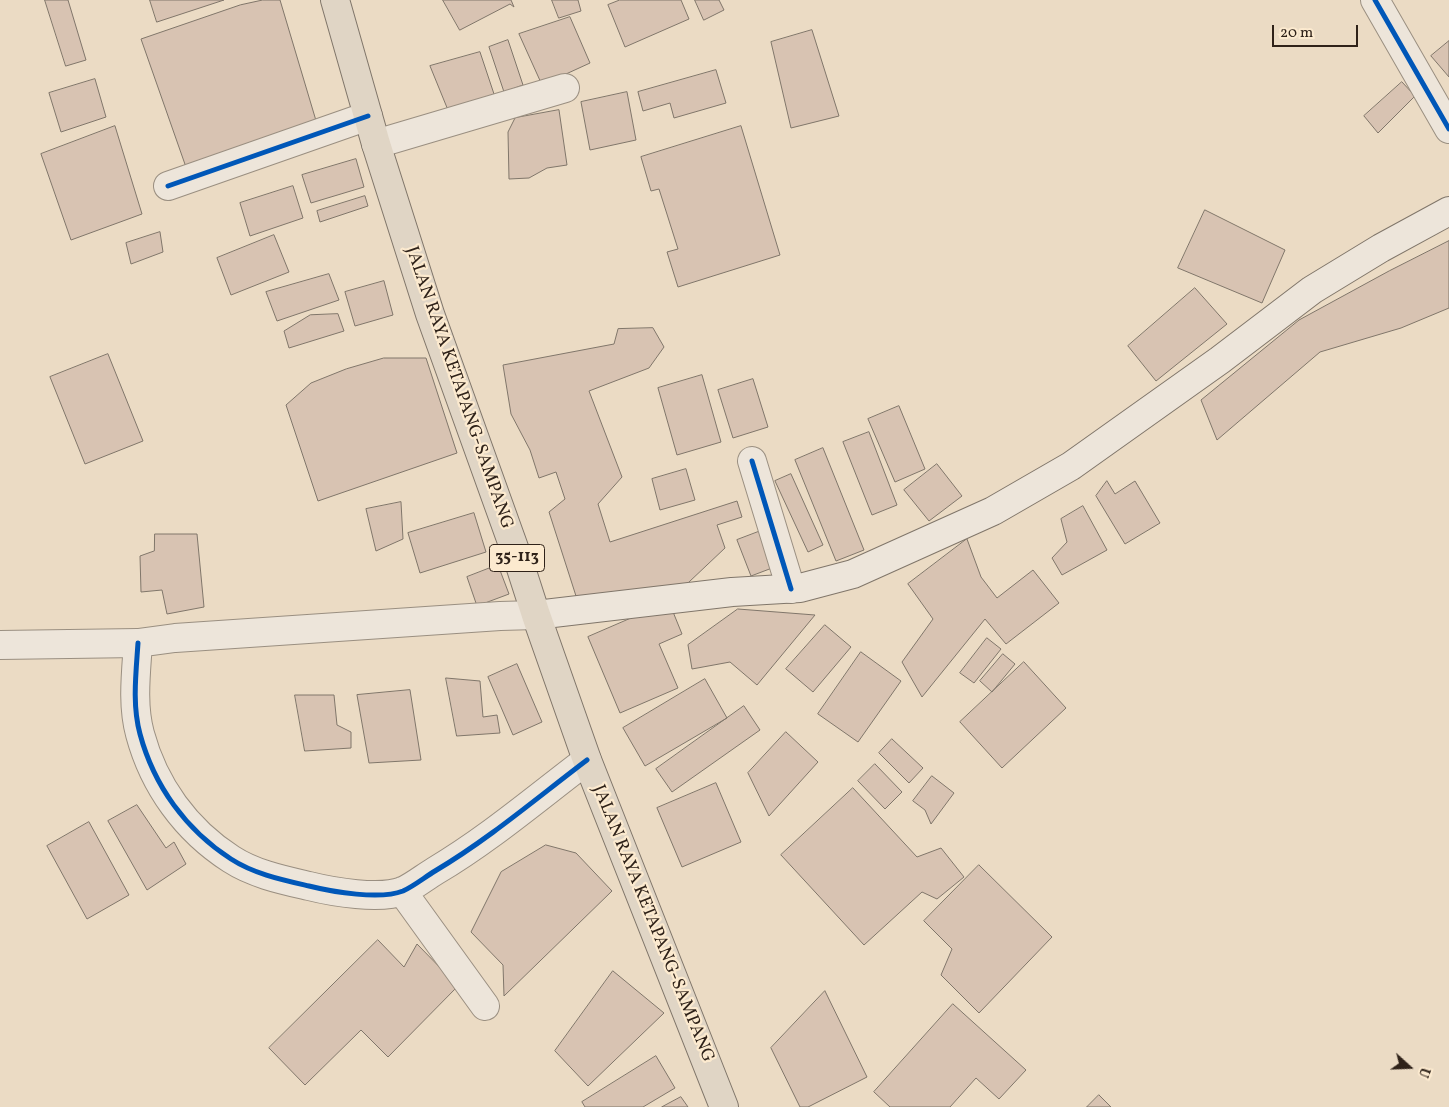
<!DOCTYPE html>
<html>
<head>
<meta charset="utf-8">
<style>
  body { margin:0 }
  #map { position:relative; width:1449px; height:1107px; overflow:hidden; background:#ebdbc4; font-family:Vollkorn,serif }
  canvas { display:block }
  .north { position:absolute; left:1384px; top:1042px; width:50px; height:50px; -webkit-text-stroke:4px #fceacf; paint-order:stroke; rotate:110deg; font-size:14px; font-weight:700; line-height:20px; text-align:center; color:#2f2219 }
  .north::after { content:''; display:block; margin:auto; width:18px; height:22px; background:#2f2219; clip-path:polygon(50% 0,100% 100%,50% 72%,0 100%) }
  .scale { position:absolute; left:1272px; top:25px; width:86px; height:22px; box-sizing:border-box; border:2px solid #2f2219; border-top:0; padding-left:6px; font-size:15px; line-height:18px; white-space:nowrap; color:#2f2219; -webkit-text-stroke:4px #fceacf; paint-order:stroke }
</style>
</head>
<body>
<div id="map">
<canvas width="1449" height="1107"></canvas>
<div class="north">U</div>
<div class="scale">20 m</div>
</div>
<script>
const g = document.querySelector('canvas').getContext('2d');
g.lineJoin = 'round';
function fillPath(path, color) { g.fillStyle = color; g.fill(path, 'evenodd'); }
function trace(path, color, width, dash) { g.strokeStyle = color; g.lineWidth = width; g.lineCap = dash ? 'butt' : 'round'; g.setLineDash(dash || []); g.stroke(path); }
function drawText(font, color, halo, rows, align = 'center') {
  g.font = font + ' Vollkorn,serif'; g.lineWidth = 4.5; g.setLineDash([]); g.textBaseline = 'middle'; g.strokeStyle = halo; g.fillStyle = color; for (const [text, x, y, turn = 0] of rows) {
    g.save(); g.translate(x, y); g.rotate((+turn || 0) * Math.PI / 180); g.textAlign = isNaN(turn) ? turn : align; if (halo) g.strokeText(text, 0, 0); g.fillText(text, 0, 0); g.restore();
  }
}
const building = new Path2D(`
  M45 0H68L86 60 66 66Z
  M150 0H224L157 22Z
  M263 0H280L317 124 187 170 141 39 240 5Z
  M443 0H511L514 7 510 4 460 30Z
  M552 0H578L581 11 559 18Z
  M620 0H681L689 19 625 47 608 5Z
  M695 0H719L724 10 704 20Z
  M570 17 590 63 542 85 519 34Z
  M812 30 839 116 791 128 771 42Z
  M508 40 523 85 504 92 489 47Z
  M1449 41V77L1431 56Z
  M480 52 494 94 450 115 430 66Z
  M716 70 726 103 674 118 670 103 643 111 638 92Z
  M95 79 106 117 61 132 49 93Z
  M1402 82 1415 96 1378 133 1364 116Z
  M627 92 636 140 590 150 581 102Z
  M559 110 567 165 547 168 529 178 509 179 508 132 515 118Z
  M115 126 142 214 71 240 41 154Z
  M741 126 780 255 678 287 667 252 678 249 659 189 651 191 641 157Z
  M356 159 364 187 311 203 302 175Z
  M293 186 303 218 250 236 240 203Z
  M365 196 368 206 320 222 317 211Z
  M1205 210 1285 250 1262 303 1178 268Z
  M160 232 163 252 131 264 126 243Z
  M274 235 289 272 231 295 217 258Z
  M1449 241V308L1401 328 1320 352 1217 440 1201 400 1299 320 1389 271Z
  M329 274 339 300 277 321 266 292Z
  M384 281 393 315 355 326 345 292Z
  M1195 288 1227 324 1156 381 1128 346Z
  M338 314 344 331 289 348 284 331 310 315Z
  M653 328 664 347 649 368 589 391 622 477 598 504 610 542 737 501 742 517 717 525 725 548 671 599 576 596 549 512 565 499 556 472 539 478 530 450 511 414 503 365 614 344 618 329Z
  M108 354 143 441 85 464 50 377Z
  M384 358H426L457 453 318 501 286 405 311 383 346 369Z
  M702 375 721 442 677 455 658 388Z
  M753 379 768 427 733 438 718 390Z
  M899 406 925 469 895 482 868 419Z
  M869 432 897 505 872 515 843 442Z
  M823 448 864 550 836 561 795 460Z
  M937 464 962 496 929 521 904 490Z
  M686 469 695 500 660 510 652 479Z
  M791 474 823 545 808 552 775 481Z
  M1107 481 1115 494 1135 481 1160 523 1125 544 1096 496Z
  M401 502 403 539 376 551 366 509Z
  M1083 506 1107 550 1062 575 1052 558 1067 542 1061 519Z
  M474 513 486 552 420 573 408 533Z
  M766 529 780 565 751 576 737 540Z
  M155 534H197L204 607 167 614 162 590 141 592 140 556 154 551Z
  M967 539 981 577 997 598 1033 570 1059 603 1006 644 985 619 922 697 902 662 933 619 908 584Z
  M498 565 509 594 477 606 467 577Z
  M669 602 682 634 659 644 678 688 620 713 588 637Z
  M738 609 815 615 757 685 730 662 692 669 688 645Z
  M825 625 851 647 813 692 786 669Z
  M987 638 1001 649 974 683 960 673Z
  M861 652 901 681 858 742 818 714Z
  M1003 654 1015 664 992 692 980 681Z
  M1024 662 1066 708 1002 768 960 722Z
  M517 664 542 722 513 735 488 677Z
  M446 678 480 681 483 717 497 715 500 733 457 736Z
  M705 679 727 718 645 766 623 728Z
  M410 690 421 760 369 763 357 695Z
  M295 695H334L337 725 351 732V748L305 751Z
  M744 706 760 730 672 792 656 769Z
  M786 732 818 762 769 816 748 773Z
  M892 739 923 768 909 783 879 753Z
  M875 764 902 792 885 809 858 781Z
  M932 776 954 793 931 824 925 810 913 801Z
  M716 783 741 842 682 867 657 808Z
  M853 788 917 857 941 848 964 877 937 899 922 892 864 945 781 855Z
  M137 805 166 848 174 842 186 864 147 890 108 821Z
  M89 822 129 895 87 919 47 846Z
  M546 845 576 853 612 891 504 996 503 965 471 932 501 872Z
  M979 865 1052 937 979 1013 941 975 952 949 924 921Z
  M378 940 404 967 417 944 458 986 388 1057 361 1030 305 1085 269 1048Z
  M613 971 664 1013 588 1086 555 1051Z
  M825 991 867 1077 808 1107H800L771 1048Z
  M953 1004 1026 1070 999 1099 976 1078 950 1107H890L874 1092Z
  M656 1056 675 1088 643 1107H585L582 1102Z
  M1099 1095 1111 1107H1087Z
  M681 1097 688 1107H662Z`);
const minor = new Path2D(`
  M1375 0 1449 129
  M376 144 565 88
  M168 186 368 116
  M752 461 791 589
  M138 643C136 673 132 705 140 734 154 786 186 830 231 859 254 874 283 880 309 886 333 892 380 900 403 891 414 886 425 877 435 871 489 839 538 797 587 760
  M0 645 138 643 175 638 500 616 536 615
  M402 891 485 1006`);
const secondary = new Path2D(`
  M536 615 732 592 800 588 853 574 993 511 1071 466 1220 360 1312 290 1381 248 1449 211`);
const primary = new Path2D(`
  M335 0 376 144 430 314 517 556 536 615 587 760 724 1107`);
const cycleway = new Path2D(`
  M1375 0 1449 129
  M168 186 368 116
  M752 461 791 589
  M138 643C136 673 132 705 140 734 154 786 186 830 231 859 254 874 283 880 309 886 333 892 380 900 403 891 414 886 425 877 435 871 489 839 538 797 587 760`);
const shields = [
  [517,558,55]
];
const shieldNames = [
  ["35-113",517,558]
];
const streetNames = [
  ["JALAN RAYA KETAPANG-SAMPANG",458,388,71],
  ["JALAN RAYA KETAPANG-SAMPANG",652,924,68]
];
fillPath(building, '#d8c3b2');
trace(building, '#80766a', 1);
trace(minor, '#9a8f81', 30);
trace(secondary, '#80766a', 30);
trace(primary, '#80766a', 30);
trace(minor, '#ede5da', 28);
trace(secondary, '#ede5da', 28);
trace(primary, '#e0d5c5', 28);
trace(cycleway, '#0057b8', 5);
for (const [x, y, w] of shields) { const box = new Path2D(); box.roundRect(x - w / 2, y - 13.5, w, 27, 4); g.fillStyle = '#fceacf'; g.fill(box); trace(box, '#2f2219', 1); }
drawText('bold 16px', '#2f2219', null, shieldNames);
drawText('18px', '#2f2219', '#fceacf', streetNames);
</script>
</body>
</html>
